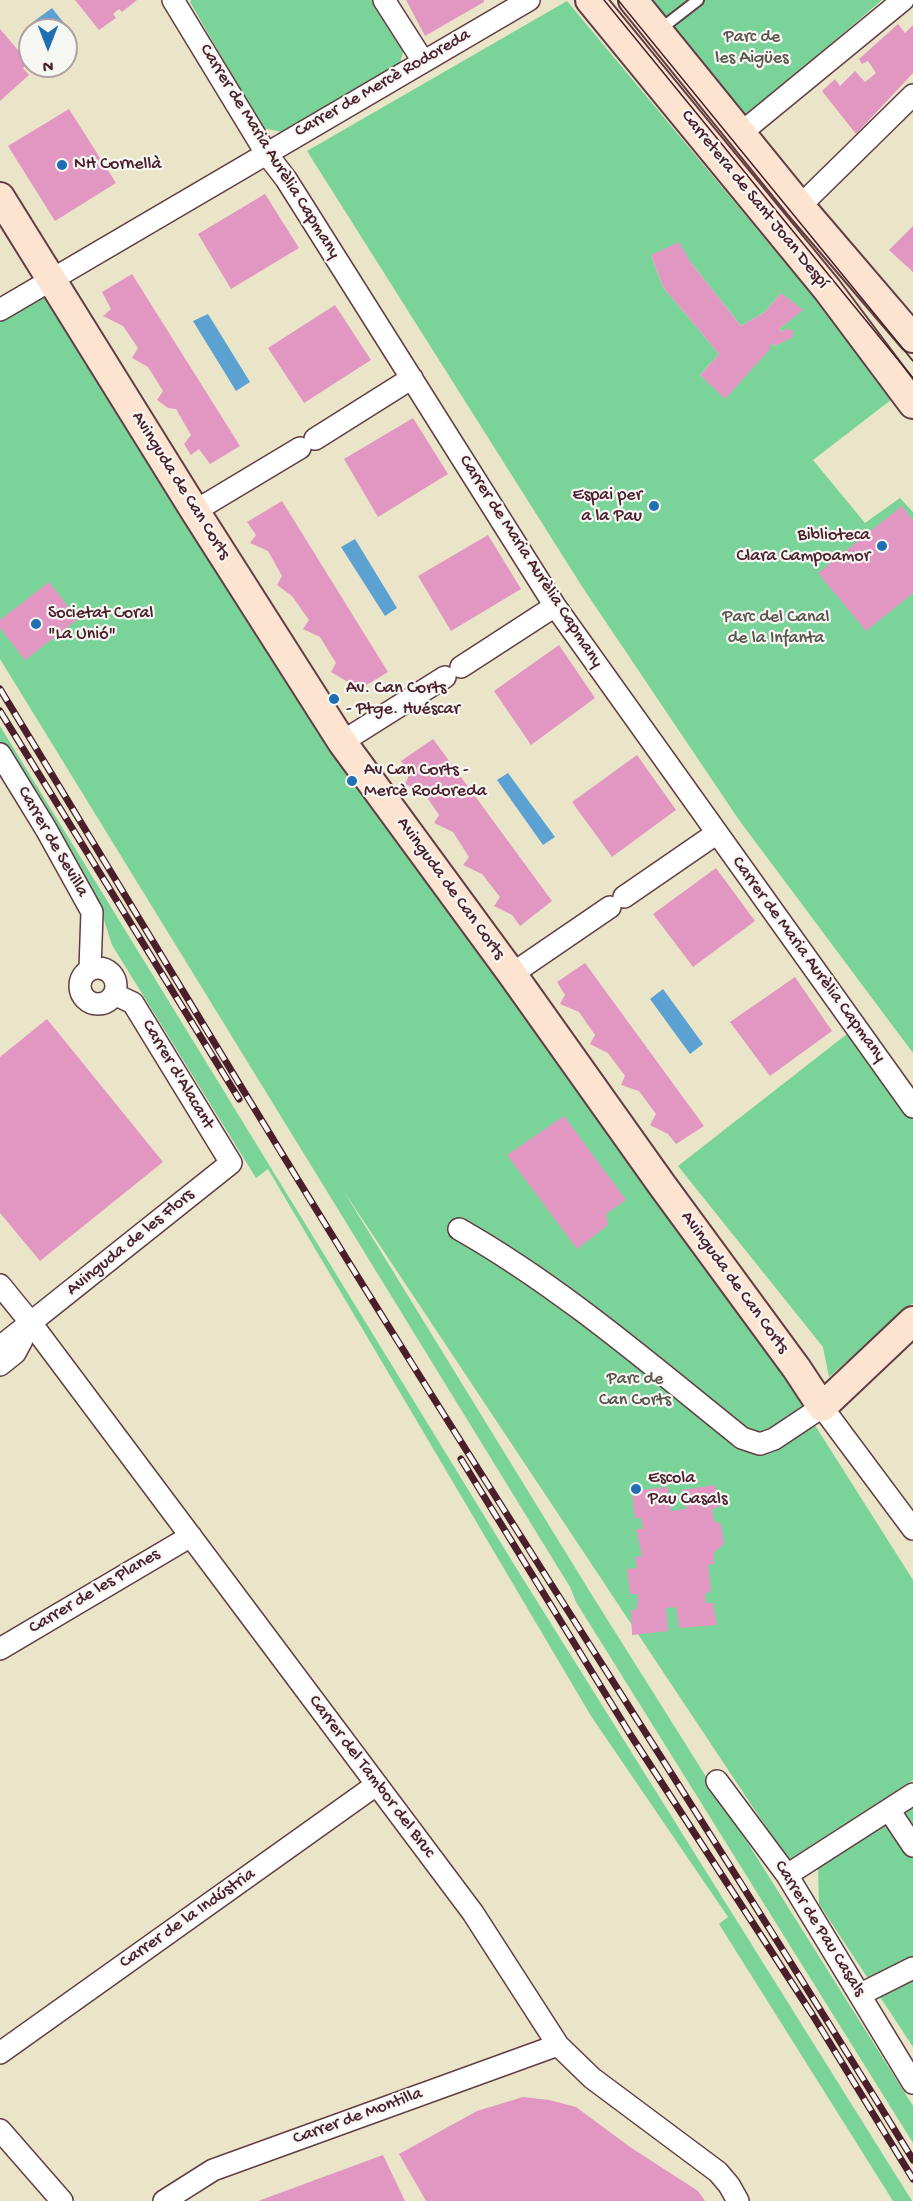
<!DOCTYPE html>
<html>
<head>
<meta charset="utf-8">
<style>
  body { margin:0 }
  #map { position:relative; width:913px; height:2201px; overflow:hidden; background:#eae5c8; font-family:"Gochi Hand",sans-serif }
  canvas { display:block }
  .north { position:absolute; left:18px; top:18px; width:60px; height:60px; box-sizing:border-box; background:#f6f6f2; border:2px solid #b1a0a2; border-radius:50%; rotate:180deg; font-size:16px; font-weight:700; line-height:24px; text-align:center; color:#4a1f2b }
  .north::after { content:''; display:block; margin:auto; width:21px; height:27px; background:#1f6fb2; clip-path:polygon(50% 0,100% 100%,50% 72%,0 100%) }
</style>
</head>
<body>
<div id="map">
<canvas width="913" height="2201"></canvas>
<div class="north">N</div>
</div>
<script>
const g = document.querySelector('canvas').getContext('2d');
g.lineJoin = 'round';
function fillPath(path, color) { g.fillStyle = color; g.fill(path, 'evenodd'); }
function trace(path, color, width, dash) { g.strokeStyle = color; g.lineWidth = width; g.lineCap = dash ? 'butt' : 'round'; g.setLineDash(dash || []); g.stroke(path); }
function drawText(font, color, halo, rows, align = 'center') {
  g.font = font + ' "Gochi Hand",sans-serif'; g.lineWidth = 4.5; g.setLineDash([]); g.textBaseline = 'middle'; g.strokeStyle = halo; g.fillStyle = color; for (const [text, x, y, turn = 0] of rows) {
    g.save(); g.translate(x, y); g.rotate((+turn || 0) * Math.PI / 180); g.textAlign = isNaN(turn) ? turn : align; if (halo) g.strokeText(text, 0, 0); g.fillText(text, 0, 0); g.restore();
  }
}
const green = new Path2D(`
  M191 0H373L404 49 400 63 282 132 262 128 190 2Z
  M650 0H882L747 116Z
  M567 1 896 396 813 460 865 523 900 498 913 512V1053L739 820 583 588 307 151ZM651 255 691 263 741 326 765 312 781 293 802 310 779 329 782 332 785 329 792 337 775 346 770 343 725 398 700 375 719 354 663 287Z
  M51 294 747 1318 913 1580V1780L788 1860 343 1190 590 1592 913 2106V2143L576 1602 570 1587 0 659V321Z
  M0 726 515 1566 912 2201H893L719 1924 728 1917 591 1716 268 1169 256 1178 112 945 100 907 0 744Z
  M847 1034 862 1035 913 1113V1303L829 1377 823 1347 678 1166Z
  M913 1801V2047L819 1904 818 1867Z`);
const water = new Path2D(`
  M52 8 71 32 66 36V30H40L33 22Z
  M208 314 250 382 236 391 193 321Z
  M355 539 397 608 385 616 341 547Z
  M508 773 555 837 543 845 497 780Z
  M663 989 703 1044 690 1054 650 999Z`);
const building = new Path2D(`
  M75 0H137L122 12 119 9 113 14 116 18 99 30Z
  M406 0H484V2L425 36Z
  M898 24 905 33 913 25V73L856 134 822 91 835 79 840 86 855 71 865 82 876 73 868 61 862 64 859 59Z
  M0 29 29 63 23 68 29 75 0 101Z
  M69 109 116 183 55 221 8 146Z
  M265 194 299 248 231 289 198 234Z
  M913 226V272L889 250Z
  M679 242 691 263 741 326 765 312 781 293 803 310 779 329 782 332 785 329 793 330V337L775 346 770 343V349L725 399 700 375 719 354 663 287 651 255Z
  M132 274 240 446 210 464 199 449 191 455 184 444 191 435 176 409 168 408 157 400 163 391 148 367 132 358 138 348 123 326 103 316 111 309 102 292Z
  M335 305 371 360 304 403 268 348Z
  M413 418 448 474 378 517 344 459Z
  M282 501 388 672 355 692 348 682 331 672 336 663 320 637 303 629 309 620 292 596 277 585 282 576 268 551 250 543 256 535 247 522Z
  M902 506 913 520V593L866 631 818 573Z
  M488 535 521 589 451 631 418 576Z
  M49 582 78 619 25 660 0 628V620Z
  M559 645 595 698 531 745 494 691Z
  M433 739 552 901 520 926 512 915 494 906 500 897 482 874 463 865 469 857 453 832 434 823 439 815 424 793 405 784 410 773 401 761Z
  M637 755 676 810 612 857 572 802Z
  M716 868 755 921 693 967 653 914Z
  M585 963 704 1126 676 1144 668 1134 650 1125 656 1114 639 1091 621 1085 625 1076 608 1053 590 1044 595 1035 579 1012 560 1004 565 995 557 982Z
  M795 977 832 1031 770 1076 730 1022Z
  M47 1019 163 1162 40 1261 0 1213V1057Z
  M564 1116 626 1200 606 1214 608 1225 577 1249 507 1155Z
  M715 1485 719 1507 712 1509 714 1521 721 1524 724 1544 714 1552V1564L708 1565 711 1591 705 1594 706 1603H713L717 1625 679 1628 676 1607 666 1608 668 1631 632 1635 631 1610 637 1609 638 1594H630L627 1569 637 1568 635 1557 642 1556 636 1529H643L641 1518H635L632 1491 668 1487 671 1511 686 1509 682 1490Z
  M523 2097 549 2100 576 2107 630 2147 698 2191 705 2201H426L399 2154 477 2111Z
  M383 2155 405 2201H258Z`);
const lane = new Path2D(`
  M658 31 698 0`);
const street = new Path2D(`
  M173 0 266 153 286 179 555 606 913 1107
  M384 0 423 61
  M741 133 903 0
  M800 206 913 95
  M0 310 529 0
  M315 439 412 378
  M195 511 300 448
  M461 667 555 606
  M342 742 445 677
  M0 754 46 829 92 912 90 969
  M624 897 717 833
  M80 986a18 18 0 1 1 36 0a18 18 0 1 1-36 0Z
  M512 974 610 907
  M459 1229C561 1287 651 1365 742 1438L760 1444 774 1439 822 1407 913 1529
  M0 1285 31 1323 473 1913 558 2045 592 2078 718 2172 729 2185 738 2201
  M0 1347 231 1163 133 1003 116 995
  M0 1365 15 1353 22 1340
  M0 1649 191 1536
  M717 1781 787 1875 913 2083
  M889 1810 913 1846
  M787 1875 913 1794
  M867 1991 913 1968
  M0 2053 376 1785
  M0 2130 62 2201
  M164 2201 213 2170 558 2045`);
const secondary = new Path2D(`
  M590 0 827 289 913 404
  M633 0 800 206 913 338
  M0 197 195 511 342 742 512 974 662 1185 797 1369 822 1407 913 1321`);
const tram = new Path2D(`
  M604 0 913 378
  M618 0 913 361`);
const rail = new Path2D(`
  M0 689C131 904 260 1121 394 1335 566 1611 744 1883 913 2160
  M0 711 239 1099
  M461 1459 630 1734 812 2014 913 2179`);
const markers = [
  [62,165,6,"#1f6fb2"],
  [654,506,6,"#1f6fb2"],
  [882,546,6,"#1f6fb2"],
  [36,624,6,"#1f6fb2"],
  [334,699,6,"#1f6fb2"],
  [352,781,6,"#1f6fb2"],
  [636,1489,6,"#1f6fb2"]
];
const parkNames = [
  ["Parc de",752,38],
  ["les Aigües",752,59],
  ["Parc del Canal",776,618],
  ["de la Infanta",776,639],
  ["Parc de",635,1380],
  ["Can Corts",635,1401]
];
const streetNames = [
  ["Carrer de Mercè Rodoreda",383,84,-30],
  ["Carrer de Maria Aurèlia Capmany",269,152,58],
  ["Carretera de Sant Joan Despí",754,200,51],
  ["Avinguda de Can Corts",180,486,58],
  ["Carrer de Maria Aurèlia Capmany",530,562,57],
  ["Carrer de Sevilla",52,842,60],
  ["Avinguda de Can Corts",450,889,54],
  ["Carrer de Maria Aurèlia Capmany",808,960,54],
  ["Carrer d'Alacant",177,1075,59],
  ["Avinguda de les Flors",131,1243,-39],
  ["Avinguda de Can Corts",734,1283,54],
  ["Carrer de les Planes",95,1592,-31],
  ["Carrer del Tambor del Bruc",371,1777,53],
  ["Carrer de la Indústria",188,1919,-35],
  ["Carrer de Pau Casals",819,1929,58],
  ["Carrer de Montilla",358,2117,-20]
];
const poiNames = [
  ["NH Cornellà",74,165],
  ["Espai per",642,496,"right"],
  ["a la Pau",642,517,"right"],
  ["Biblioteca",870,536,"right"],
  ["Clara Campoamor",870,557,"right"],
  ["Societat Coral",48,614],
  ["\"La Unió\"",48,635],
  ["Av. Can Corts",346,689],
  ["- Ptge. Huéscar",346,710],
  ["Av Can Corts -",364,771],
  ["Mercè Rodoreda",364,792],
  ["Escola",648,1479],
  ["Pau Casals",648,1500]
];
fillPath(green, '#7ad399');
fillPath(water, '#5ba1d1');
fillPath(building, '#e297c2');
trace(lane, '#623d43', 14);
trace(street, '#623d43', 24);
trace(secondary, '#623d43', 32);
trace(lane, '#fff', 10);
trace(street, '#fff', 21);
trace(secondary, '#fde4d0', 28);
trace(tram, '#4a1f2b', 1.5);
trace(rail, '#4a1f2b', 7);
trace(rail, '#f6f6f2', 4.5, [14]);
for (const [x, y, r, color] of markers) { const dot = new Path2D(); dot.arc(x, y, r, 0, 2 * Math.PI); g.fillStyle = color; g.fill(dot); trace(dot, '#f6f6f2', 2); }
drawText('18px', '#58554c', '#f6f6f2', parkNames);
drawText('18px', '#4a1f2b', '#f6f6f2', streetNames);
drawText('18px', '#4a1f2b', '#f6f6f2', poiNames, 'left');
</script>
</body>
</html>
